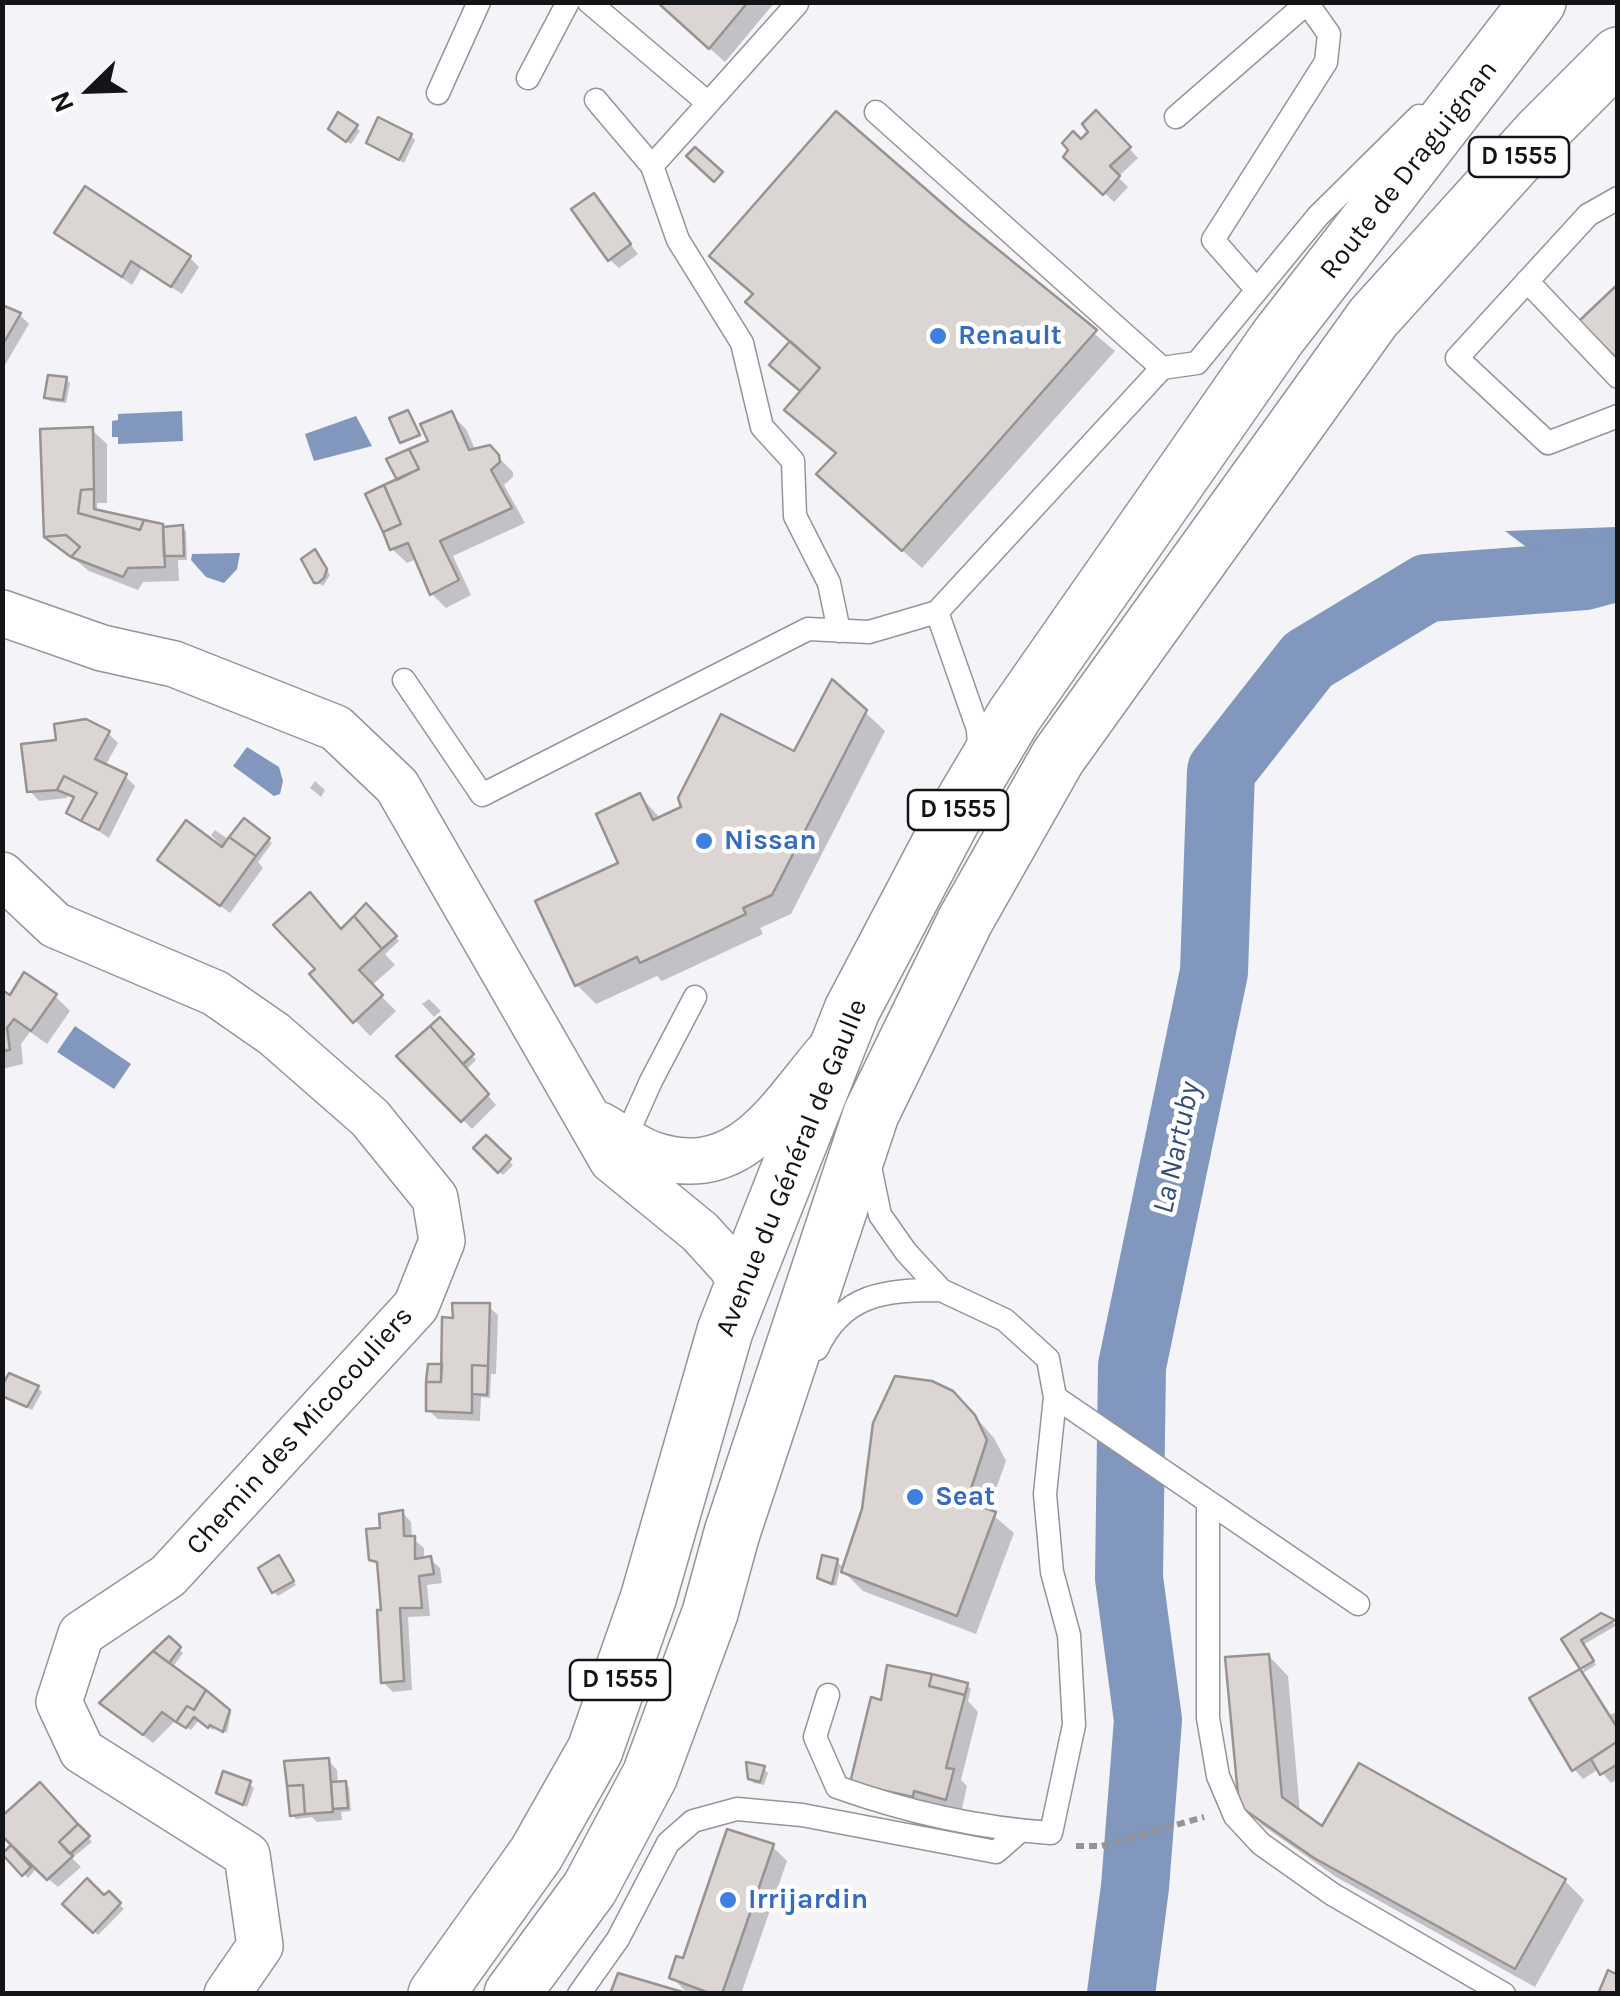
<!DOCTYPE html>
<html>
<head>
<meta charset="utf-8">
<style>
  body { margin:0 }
  #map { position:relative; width:1620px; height:1996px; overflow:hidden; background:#f3f3f8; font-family:Karla,sans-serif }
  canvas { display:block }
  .frame { position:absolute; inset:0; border:5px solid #141416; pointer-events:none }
  .north { position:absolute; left:40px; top:40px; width:100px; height:100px; -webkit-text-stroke:8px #fff; paint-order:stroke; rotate:247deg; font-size:28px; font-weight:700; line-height:40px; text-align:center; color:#141416 }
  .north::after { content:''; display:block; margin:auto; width:35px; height:45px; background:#141416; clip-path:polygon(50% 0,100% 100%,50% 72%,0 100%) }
</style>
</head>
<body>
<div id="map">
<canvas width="1620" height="1996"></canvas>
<div class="frame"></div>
<div class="north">N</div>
</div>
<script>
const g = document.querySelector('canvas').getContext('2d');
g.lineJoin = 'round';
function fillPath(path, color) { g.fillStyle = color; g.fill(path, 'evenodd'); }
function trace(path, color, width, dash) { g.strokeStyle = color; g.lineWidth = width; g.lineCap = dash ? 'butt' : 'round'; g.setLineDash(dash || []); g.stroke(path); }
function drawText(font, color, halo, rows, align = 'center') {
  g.font = font + ' Karla,sans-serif'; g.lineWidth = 9; g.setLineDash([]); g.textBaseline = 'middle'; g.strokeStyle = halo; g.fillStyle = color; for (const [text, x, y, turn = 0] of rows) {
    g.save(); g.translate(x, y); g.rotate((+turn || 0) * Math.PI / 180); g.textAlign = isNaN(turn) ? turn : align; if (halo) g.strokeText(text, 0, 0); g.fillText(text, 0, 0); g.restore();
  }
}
const water = new Path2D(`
  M182 411 183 441 118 444V437H112V421L118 420V414Z
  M356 416 372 446 314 461 305 434Z
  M1617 527V569L1558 571 1505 531Z
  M240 553 237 569 224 583 206 577 191 560 192 554Z
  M247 747 279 767 283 781 280 794 274 796 233 766Z
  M75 1026 131 1064 114 1089 57 1052Z`);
const shadow = new Path2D(`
  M658 2H775L725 62Z
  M1096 113 1138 158 1118 177 1128 187 1114 202 1067 157 1091 133Z
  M356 127 360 131 351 144 335 133Z
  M411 136 415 140 404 163 369 143Z
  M594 196 638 254 619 268 609 259Z
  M957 219 1115 351 922 568 838 493V455L787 410 803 391 773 364 792 343 755 296Z
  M57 233 190 258 199 267 182 294 142 268 132 285Z
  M2 307 20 315 29 324 2 370Z
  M66 379 70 383 66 403 50 401 46 397Z
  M451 414 466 429 476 451 489 448 513 472V477L504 485 525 523 453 556 471 595 446 608 432 594 417 559 407 563 392 549 400 481Z
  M92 430 107 444V503H97V513L165 530 182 527 186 531 187 560H178L179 581 143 582 138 590 89 571 46 536Z
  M319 556 330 575 323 586 316 581Z
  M865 712 885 731 791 914 760 928 763 934 662 981 657 976 596 1004 577 985 621 864 640 796 661 819 795 755Z
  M108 733 118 743 105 766 125 776 135 786 109 838 88 824 76 799 68 795 67 798 39 801 30 791Z
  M315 781 325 790 321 797 310 788Z
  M215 830 228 839 268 840 272 843 258 862 263 868 230 913 170 869 218 846 220 844 211 835Z
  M366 907 399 941 385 954 395 965 371 986 396 1011 370 1036 313 975 342 932Z
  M25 976 55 996 70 1011 47 1044 30 1032 21 1044 23 1064 2 1069V993L10 999Z
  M429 999 441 1011 434 1017 422 1004Z
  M440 1020 476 1060 466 1070 496 1105 472 1129 400 1056Z
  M486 1139 513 1165 503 1175 476 1148Z
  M488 1306 498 1315 496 1374H491L490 1398 481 1397 480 1421 438 1419 428 1410 444 1366Z
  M38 1388 42 1392 32 1410 2 1395Z
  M972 1413 994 1438 1006 1461 988 1511 1014 1533 976 1634 863 1591 840 1568 836 1586 823 1582 819 1578 837 1561 844 1569 865 1510Z
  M402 1512 411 1522 412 1538 424 1548V1560L430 1559 440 1568 442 1583 427 1585 430 1616 408 1617 412 1690 393 1692 383 1682 384 1613 380 1568 371 1559 383 1530Z
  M282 1562 296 1585 278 1596 274 1592Z
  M1601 1616 1617 1625 1583 1645 1596 1665 1581 1674 1610 1715 1618 1711V1779L1611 1783 1599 1769 1583 1779 1574 1769 1533 1699 1584 1670 1564 1640Z
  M169 1639 183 1653 172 1668 231 1712 227 1733 215 1727 213 1730 199 1720 191 1730 175 1721 153 1743 102 1703Z
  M1269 1656 1288 1676 1300 1813 1323 1830 1565 1881 1584 1900 1535 1987 1336 1877 1262 1825 1242 1804Z
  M967 1685 971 1689 968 1701 978 1712 961 1780 967 1786 961 1813 867 1796Z
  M328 1760 337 1770 338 1784 345 1783 349 1787 351 1811 341 1812 342 1820 317 1822 312 1817 296 1819 292 1815Z
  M764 1769 768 1773 764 1785 754 1783 750 1778Z
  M249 1784 254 1788 247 1807 219 1793Z
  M49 1795 92 1842 72 1858 81 1867 58 1887 36 1869 28 1878 5 1853Z
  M772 1846 787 1861 741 1994 686 1992 672 1977Z
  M109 1894 124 1909 98 1935 66 1904 104 1899Z`);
const river = new Path2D(`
  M1121 1994 1135 1887 1148 1720 1129 1578 1132 1366 1214 972 1221 771 1308 660 1427 588 1585 576 1618 567`);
const building = new Path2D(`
  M657 2H748L709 49Z
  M1096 110 1131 147 1110 166 1120 176 1103 195 1063 157 1068 150 1062 143 1073 131 1081 139 1088 132 1082 124Z
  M836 111 958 217 1097 330 902 551 816 474 836 453 784 410 820 368 745 302 753 294 709 256Z
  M338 112 358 125 346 142 328 129Z
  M378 117 412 134 399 160 366 143Z
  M695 147 723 172 714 182 686 156Z
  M85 186 191 256 171 287 131 261 122 277 54 233Z
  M594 193 631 244 608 261 571 209Z
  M1618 284V360L1579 321Z
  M2 305 21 313 2 346Z
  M790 341 820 368 800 391 769 365Z
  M48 375 67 377 63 400 44 398Z
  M408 410 420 435 400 443 389 418Z
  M452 411 469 450 490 445 499 455 500 462 491 470 512 508 440 541 459 580 430 595 408 543 390 550 383 532 401 524 384 485 419 469 409 449 428 441 420 424Z
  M93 427 94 489 81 490 78 513 140 530 144 520 163 524 165 567 128 568 123 577 71 557 80 547 66 535 44 537 40 429Z
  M409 449 419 469 397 480 386 459Z
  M384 485 401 524 383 532 365 494Z
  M94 489V509L144 520 140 530 78 513 81 490Z
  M183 525 184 556H164L163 527Z
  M66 535 80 547 71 557 44 537Z
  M315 549 327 569 324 578 318 583H314L301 559Z
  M832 679 867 710 772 895 743 908 746 914 640 963 637 957 575 986 535 901 618 863 596 814 640 793 653 820 681 807 678 798 721 714 794 751Z
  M86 719 110 731 95 759 127 774 99 830 81 821 97 793 64 776 57 790 27 792 21 744 56 740 54 724Z
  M64 776 97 793 81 821 66 813 74 797 57 790Z
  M244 818 270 838 256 856 229 837Z
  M186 820 222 847 229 837 256 856 220 906 157 860Z
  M310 892 341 929 354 916 382 949 359 970 383 995 353 1023 309 974 315 969 273 925Z
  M366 903 397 936 382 949 354 916Z
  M24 972 57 994 31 1031 14 1019 7 1028 10 1050 2 1051V990L10 995Z
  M440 1017 474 1054 463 1064 430 1026Z
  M430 1026 489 1094 461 1122 396 1056Z
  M486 1135 511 1159 498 1173 473 1148Z
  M452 1303H490L488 1366 472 1365V1413L426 1411V1382H441L442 1317 453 1318Z
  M428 1364H442L441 1382H426Z
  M472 1365 488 1366 487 1395 472 1394Z
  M9 1373 39 1386 27 1407 2 1396V1386Z
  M895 1376 932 1381 953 1391 975 1415 987 1440 967 1501 996 1512 957 1616 841 1572 862 1509 873 1423Z
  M403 1510 404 1536H415V1559L431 1556 434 1574 419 1576 422 1608H400L404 1681 381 1683 377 1610H381L377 1562 369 1560 366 1529 380 1528 379 1514Z
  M279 1555 294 1581 272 1593 258 1568Z
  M822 1555 838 1559 832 1584 817 1578Z
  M1601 1613 1615 1620 1581 1640 1594 1661 1580 1669 1561 1639Z
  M169 1636 181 1647 169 1663 153 1651Z
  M153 1651 206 1690 194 1710 187 1706 176 1722 162 1712 143 1735 99 1703Z
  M1269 1654 1282 1797 1322 1826 1359 1763 1566 1879 1515 1969 1314 1858 1239 1806 1225 1657Z
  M887 1665 932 1674 929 1686 965 1695 946 1768 954 1769 946 1800 914 1791 913 1797 850 1783 871 1697 881 1700Z
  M1580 1669 1618 1729V1741L1572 1771 1529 1698Z
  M932 1674 968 1683 965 1695 929 1686Z
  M206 1690 230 1710 223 1732 210 1725 208 1728 194 1717 186 1728 176 1722 187 1706 194 1710Z
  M1618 1741V1764L1600 1775 1591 1759Z
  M329 1758 333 1812 305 1814 303 1785 287 1786 284 1761Z
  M746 1762 765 1766 760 1782 748 1779Z
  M223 1771 251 1781 243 1805 216 1793Z
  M346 1781 348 1808 333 1809 331 1782Z
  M40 1782 78 1824 59 1842 73 1856 47 1880 2 1836V1816Z
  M303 1785 305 1814 290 1816 287 1786Z
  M78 1824 90 1836 70 1854 59 1842Z
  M727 1829 774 1844 722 1994H712L669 1978 676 1956 683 1958Z
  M11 1845 31 1867 22 1876 2 1854Z
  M87 1878 104 1895 109 1891 121 1903 93 1933 62 1904Z
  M1608 1970 1618 1975V1994H1598Z
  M618 1973 686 1993V1994H610Z`);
const path = new Path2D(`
  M1076 1846H1102L1204 1817`);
const service = new Path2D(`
  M589 2 708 103
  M528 78 568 2
  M438 93 479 2
  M596 100 652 166 678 240 742 343 762 427 793 461 795 516 829 583 839 631
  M876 112 1162 368
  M1176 117 1307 3 1329 34 1326 62 1213 240 1257 290
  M652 166 797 4
  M1618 198 1588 215 1457 358 1548 443 1618 416
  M1527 281 1618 377
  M937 612 978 729 979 752
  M404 680 482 795 808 629 869 632 937 612 1162 368 1197 363 1318 216 1419 116
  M625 1139 651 1081 695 997
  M869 1162 880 1215 906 1252 941 1290 1005 1320 1048 1359 1055 1397 1358 1604
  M817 1349C843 1293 886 1290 941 1290
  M1208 1503V1718L1218 1776 1235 1816 1261 1844 1332 1894 1504 1994
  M828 1695 815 1737 837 1787C904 1811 979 1828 1051 1833L1074 1725 1069 1635 1052 1572 1045 1494 1055 1397
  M579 1994 618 1939 668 1843 693 1821 737 1809 802 1815 996 1852 1020 1831`);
const minor = new Path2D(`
  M2 613 102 648 174 664 336 728 397 786 612 1160 700 1232 730 1265 743 1285
  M2 875 55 925 215 993 274 1034 370 1118 435 1198 442 1241 416 1306 168 1576 81 1634 59 1702 82 1751 247 1855 260 1946 227 1994
  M600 1125C617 1134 635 1149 654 1155 740 1183 779 1109 827 1053`);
const primary = new Path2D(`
  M436 1994 536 1854 595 1750 648 1599 725 1331 743 1285 852 1010 951 822 1014 716 1278 337 1538 2
  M512 1994 590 1888 650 1775 710 1613 732 1533 871 1114 965 921 1058 757 1373 318 1540 133 1618 55`);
const markers = [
  [938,336,10,"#3f7fe0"],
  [704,841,10,"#3f7fe0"],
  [915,1497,10,"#3f7fe0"],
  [728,1900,10,"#3f7fe0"]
];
const shields = [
  [1519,157,100],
  [958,810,100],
  [620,1680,100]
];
const shieldNames = [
  ["D 1555",1519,157],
  ["D 1555",958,810],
  ["D 1555",620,1680]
];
const streetNames = [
  ["Route de Draguignan",1409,170,-52],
  ["Avenue du Général de Gaulle",792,1168,-68],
  ["Chemin des Micocouliers",300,1431,-48]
];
const shopNames = [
  ["Renault",958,336],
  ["Nissan",724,841],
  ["Seat",935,1497],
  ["Irrijardin",748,1900]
];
const waterNames = [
  ["La Nartuby",1177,1148,-78]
];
fillPath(water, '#8297bd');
fillPath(shadow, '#0003');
trace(river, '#8297bd', 68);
fillPath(building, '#dbd6d3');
trace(building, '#989390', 2.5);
trace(service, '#959599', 25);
trace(minor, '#959599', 48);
trace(primary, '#959599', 58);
trace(path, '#949498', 6, [8, 5]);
trace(service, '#fff', 22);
trace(minor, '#fff', 45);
trace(primary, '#fff', 55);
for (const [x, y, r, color] of markers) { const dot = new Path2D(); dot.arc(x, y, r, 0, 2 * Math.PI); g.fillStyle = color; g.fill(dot); trace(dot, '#fff', 4); }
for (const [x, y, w] of shields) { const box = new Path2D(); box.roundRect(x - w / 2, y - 20, w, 40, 8); g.fillStyle = '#fff'; g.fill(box); trace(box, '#141416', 2.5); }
drawText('bold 25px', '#141416', null, shieldNames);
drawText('28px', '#141416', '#fff', streetNames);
drawText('bold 28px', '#366cbe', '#fff', shopNames, 'left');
drawText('italic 30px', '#304c7f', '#fff', waterNames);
</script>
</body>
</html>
